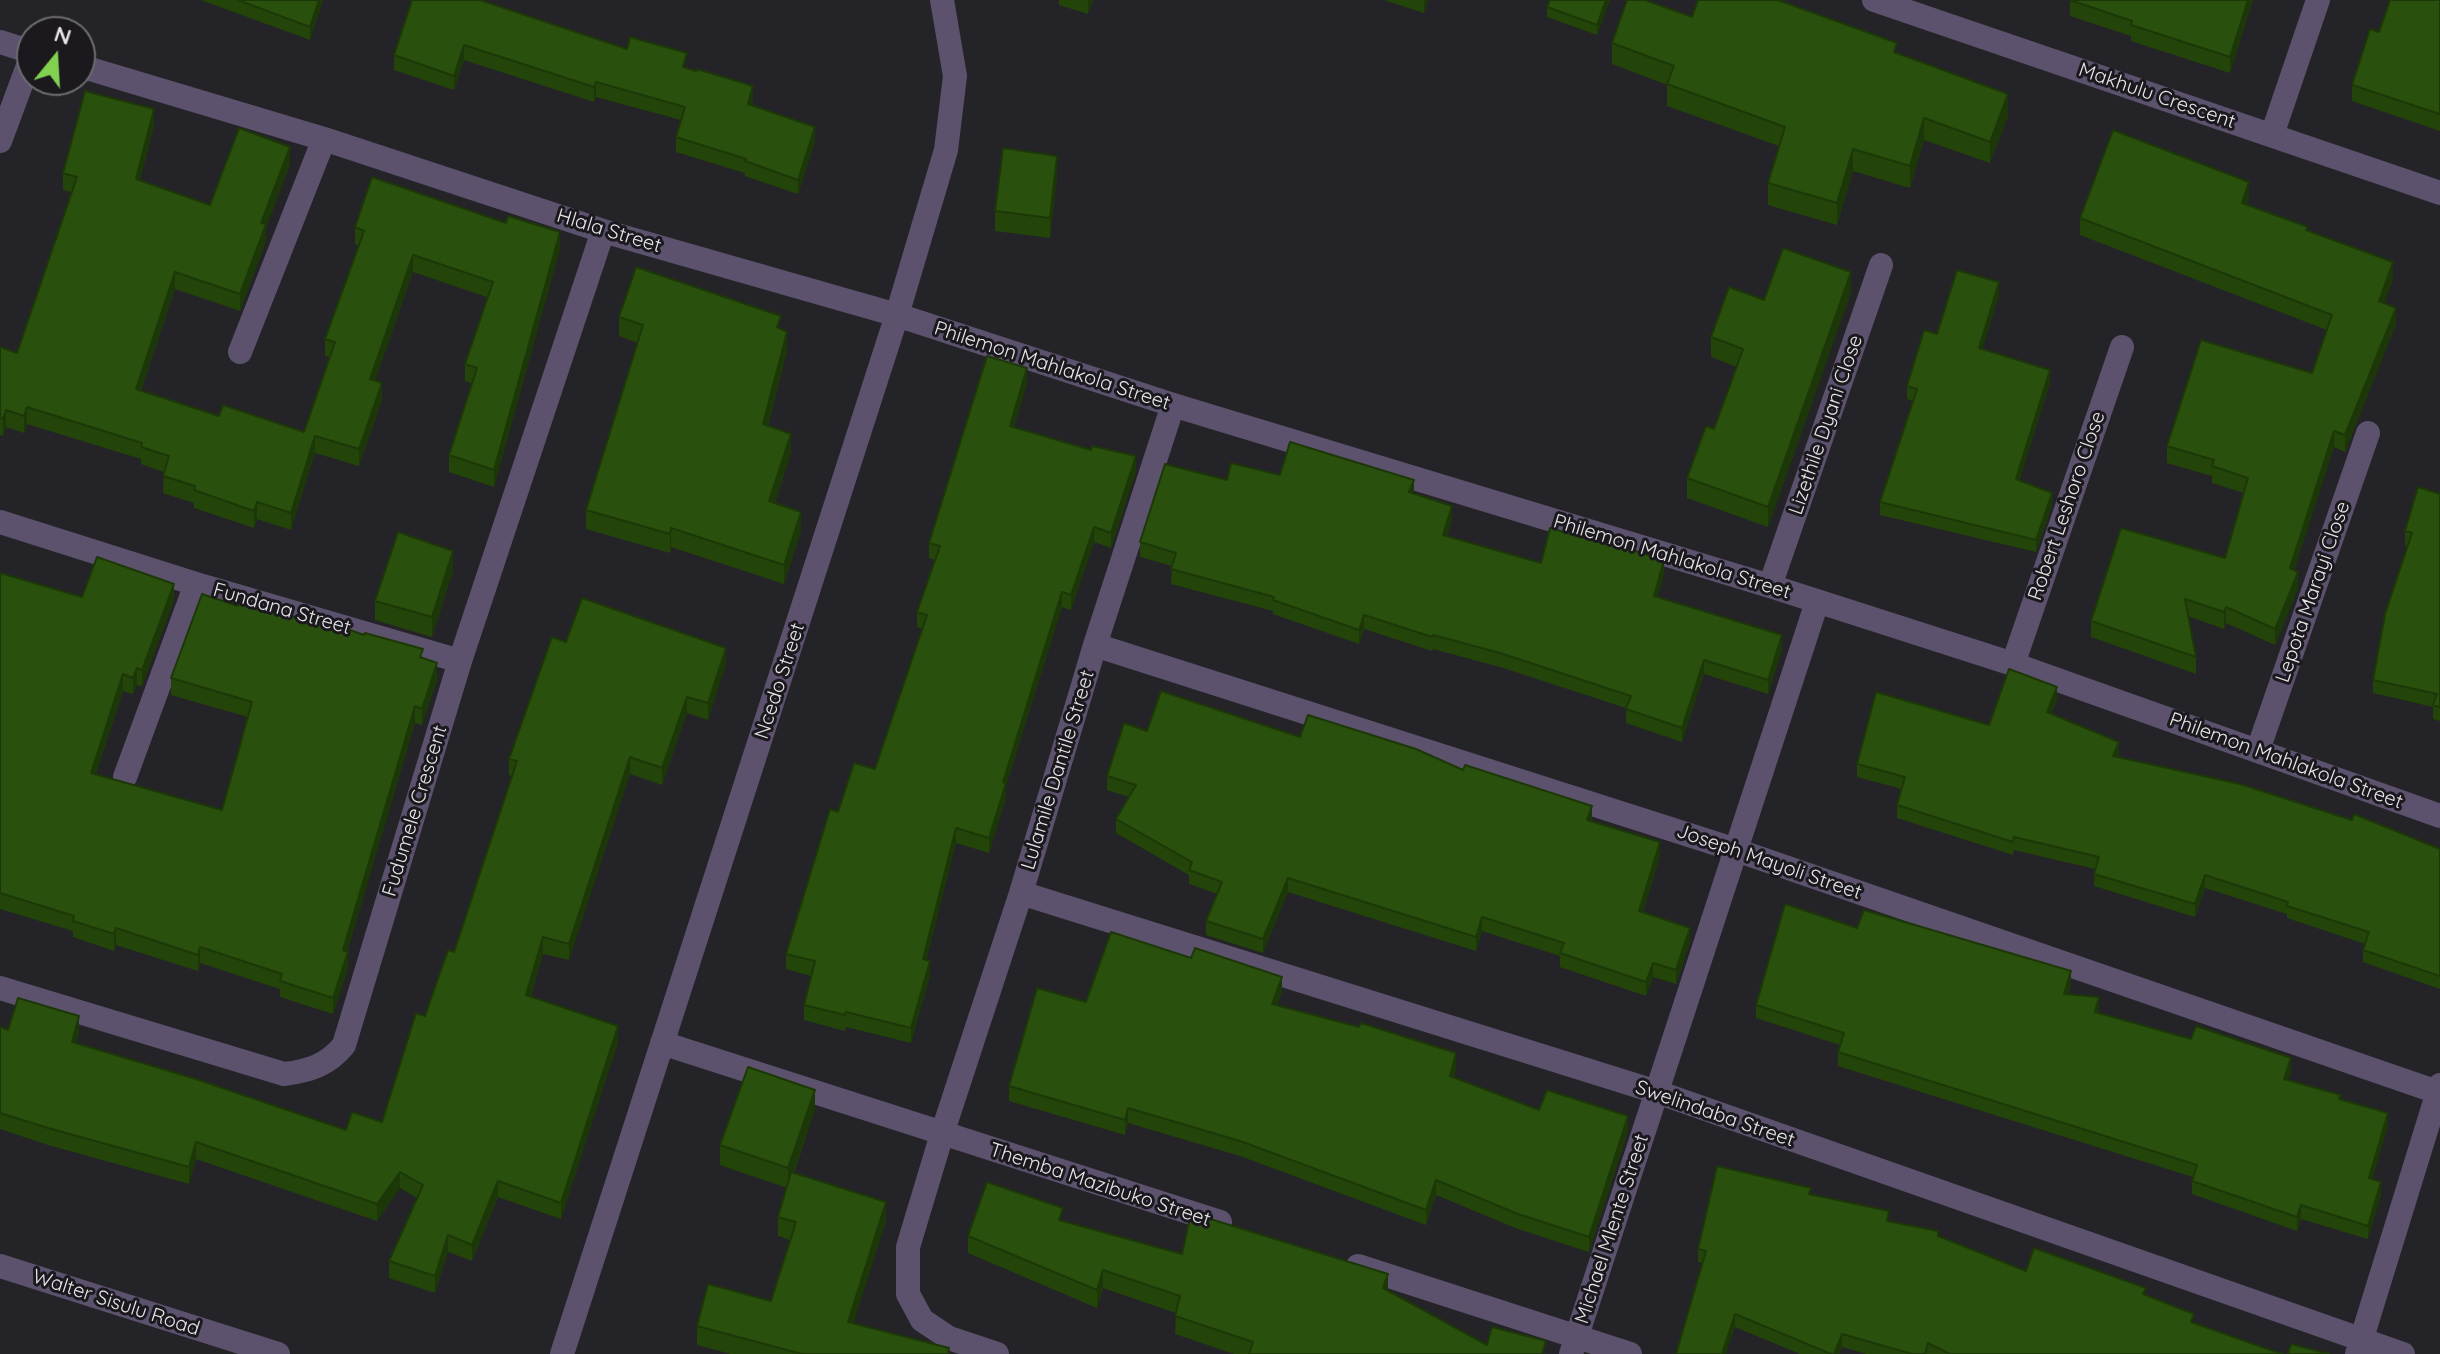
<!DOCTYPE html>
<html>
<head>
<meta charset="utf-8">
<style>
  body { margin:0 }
  #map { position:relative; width:2440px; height:1354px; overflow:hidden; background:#242327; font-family:Quicksand,sans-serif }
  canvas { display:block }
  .north { position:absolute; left:16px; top:16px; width:80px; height:80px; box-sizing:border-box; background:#1b191e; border:2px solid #6c6b6f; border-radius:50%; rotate:18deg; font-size:22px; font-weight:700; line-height:32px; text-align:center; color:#e6e5e8 }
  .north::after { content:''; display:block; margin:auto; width:28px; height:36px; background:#81d050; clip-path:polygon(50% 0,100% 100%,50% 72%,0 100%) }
</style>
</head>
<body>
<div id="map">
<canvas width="2440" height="1354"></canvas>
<div class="north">N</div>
</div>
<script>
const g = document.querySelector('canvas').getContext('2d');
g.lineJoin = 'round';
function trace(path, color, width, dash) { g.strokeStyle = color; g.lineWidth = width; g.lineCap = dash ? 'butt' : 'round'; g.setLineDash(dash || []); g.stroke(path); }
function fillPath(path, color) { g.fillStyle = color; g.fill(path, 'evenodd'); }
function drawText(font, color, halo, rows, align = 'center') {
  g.font = font + ' Quicksand,sans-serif'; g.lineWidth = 6; g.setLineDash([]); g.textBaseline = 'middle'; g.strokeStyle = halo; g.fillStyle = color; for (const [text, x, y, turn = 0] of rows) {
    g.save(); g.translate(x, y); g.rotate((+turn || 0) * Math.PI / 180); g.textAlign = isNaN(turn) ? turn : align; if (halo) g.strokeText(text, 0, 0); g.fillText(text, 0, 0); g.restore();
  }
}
const minor = new Path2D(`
  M1874 0 2440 193
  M0 42 32 52
  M80 66 324 139 603 231 897 315 1173 405 1770 586 2013 664 2440 816
  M2272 135 2318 0
  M0 141 32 55
  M240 352 324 139
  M0 522 196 584 460 661
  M1770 586 1881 265
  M1095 645 1736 850 2440 1093
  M2013 664 2122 347
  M2258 750 2368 433
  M125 777 196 584
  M1021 893 1657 1092 2403 1354
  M0 988 284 1074C309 1071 328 1065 344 1045L460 661 603 231
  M662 1043 1220 1222
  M0 1266 278 1354
  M1358 1266 1630 1354
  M562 1354 897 315 946 150 955 76 942 0
  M997 1354 949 1338 922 1320 908 1294V1247L942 1134 1021 893 1095 645 1173 405
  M1571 1354 1817 602
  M2357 1354 2440 1085`);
const wall = new Path2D(`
  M201 0H323L310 40Z
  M412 0 686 68 753 101 752 106 815 142 798 194 745 176V173L676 152V137L681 120 596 97 594 102 464 60 454 90 394 70V55Z
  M1059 0H1093L1088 14 1059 5Z
  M1384 0H1428L1424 13Z
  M1610 0 1597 35 1547 17V7Z
  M2070 0H2253L2230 73 2131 41V36L2070 16Z
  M2440 0V131L2352 101V85L2379 32Z
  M1692 17 1897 53 2008 116 1990 163 1924 140 1910 188 1853 171 1837 225 1768 205V183L1779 146 1667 106V85L1612 64V43Z
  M154 126 140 180 210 205 290 164 266 228V241L240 311 175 289 141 391 219 416 304 432 329 357 325 356V339L358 246 355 244V227L560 249 494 487 449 472V455L472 383 465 381V364L487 297 413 272 375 381 382 400 359 466 315 453 291 530 257 519 254 528 194 508V503L163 493 164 472 141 464V459L27 424 24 433 6 427 3 436 0 435V347L17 353 71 192 63 190V173Z
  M1057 176 1050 238 995 231V211Z
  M2249 198 2247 205 2308 231 2393 279 2384 303 2396 324 2345 452 2334 447 2294 570 2298 588 2275 645 2226 623 2224 629 2188 616 2196 657V674L2091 637V621L2225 558 2244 493 2212 483V476L2167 463V446L2312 373 2327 330 2080 235V218Z
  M1851 292 1768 527 1687 498V478L1714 429 1737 367 1711 357V337L1764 300Z
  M1999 295 1982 349 2050 383 2019 481 2052 506 2036 552 1880 515V502L1913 401 1907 399V386L1937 334Z
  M619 317 781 329 787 351 768 426 791 453 775 503 801 531 784 584 671 547 670 553 586 529V510L638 343 619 336Z
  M1027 383 1014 427 1136 471 1111 548 1094 542 1071 610 1062 607 1006 786V798L989 853 956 843 926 960 930 976 911 1043 846 1027 845 1031 804 1020V1005L811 976 786 969V954L838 812 875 769 923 629 917 627V612L935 560 929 558V543Z
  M1280 475 1414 494 1452 520 1447 536 1541 563 1664 574 1657 597 1782 649 1768 694 1704 674 1682 742 1626 723V708L1500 667 1433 649 1432 651 1364 629 1359 644 1273 614V611L1171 584 1172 566 1140 557V542L1227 480Z
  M2440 494V721L2433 719V707L2373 693V680L2407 546 2405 545V531Z
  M453 571 432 637 375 620V601Z
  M0 573 82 597 174 600 142 686 137 685 133 694 123 691 96 774 222 810 248 717 171 695V678L238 606 423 657 437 679 422 725 415 723 347 952 348 968 333 1014 280 997V989L200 963 198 971 116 945 114 951 73 937V931L0 909Z
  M566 642 726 664 708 720 687 713 662 785 630 774 569 960 543 954 531 996 618 1042 561 1219 498 1197 472 1261 448 1252 435 1293 389 1278V1261L417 1198 400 1188 377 1221 196 1159 189 1184 48 1145 0 1129V1027L8 1030 79 1033 76 1043 346 1130 382 1122 425 1016 454 952 512 776 509 775V759Z
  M2057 699 2051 714 2119 755 2118 757 2440 849V989L2363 962V950L2365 944 2287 918V914L2205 888 2195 917 2094 886 2095 869 2014 850 2013 855 1897 818V805L1902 789 1857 777V764L1989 725Z
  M1147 731 1300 737 1463 770 1592 821 1660 856 1643 912 1690 942 1676 984 1653 977 1646 996 1560 967V956L1482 931 1476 951 1288 892 1263 953 1206 935V921L1218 894 1189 884V875L1116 833V819L1129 797 1107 790V776Z
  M1857 928 2071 985 2068 995 2099 1010 2098 1013 2291 1072 2288 1080 2341 1099 2388 1126 2372 1179 2381 1195 2368 1239 2301 1219 2297 1231 2192 1194V1181L2193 1177 1838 1066V1052L1840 1045 1756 1018V1005Z
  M1282 992 1277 1005 1456 1068 1454 1077 1539 1110 1628 1131 1589 1252 1518 1229 1436 1195 1426 1225 1240 1156 1128 1123 1125 1135 1009 1101V1086L1086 1002Z
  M815 1109 794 1173 886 1221 853 1323 949 1354H731L697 1345V1326L771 1301 790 1240 778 1236V1217L787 1188 720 1165V1145Z
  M1811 1195 1889 1222 1938 1236 2026 1271 2146 1295 2194 1323 2282 1354H1867L1842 1347 1839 1354H1800L1735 1327 1703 1263 1698 1262V1249Z
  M1063 1221 1182 1254 1388 1291 1487 1345 1546 1354H1234L1175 1334 1176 1313 1103 1288 1097 1308 968 1253V1236Z`);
const shadedWall = new Path2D(`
  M319 0H323L310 40V27Z
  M1088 0H1093L1088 14Z
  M1424 0H1428L1424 13Z
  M1606 0H1610L1597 35V25Z
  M2248 0H2253L2230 73V57Z
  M464 45V60L454 90V76Z
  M596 82V97L594 102V87Z
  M753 86V101L748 119V104Z
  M2008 94V116L1990 163V142Z
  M154 109V126L136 196V179Z
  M1924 118V140L1910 188V166Z
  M815 127V142L798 194V180Z
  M290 147V164L266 228V241L240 311V294L261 223Z
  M1853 149V171L1837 225V203Z
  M1057 156V176L1050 238V218Z
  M2249 182V198L2242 220V203Z
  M560 232V249L494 487V470Z
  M413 255V272L370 396V379Z
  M2393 262V279L2379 318V301Z
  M175 272V289L136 406V389Z
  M1851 272V292L1768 527V507Z
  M1999 282V295L1979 361V348Z
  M2396 308V324L2345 452V435Z
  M787 332V351L763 443V424Z
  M1027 368V383L1010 441V426Z
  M2050 370V383L2016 492V479Z
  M382 383V400L359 466V449Z
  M27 407V424L24 433V416Z
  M6 410V427L3 436V419Z
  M2334 431V447L2290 584V568Z
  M791 434V453L769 520V501Z
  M315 436V453L291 530V513Z
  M1136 456V471L1111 548V533Z
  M1414 480V494L1409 492Z
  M2052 493V506L2036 552V540Z
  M257 502V519L254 528V511Z
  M1452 506V520L1443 549V535Z
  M801 512V531L784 584V565Z
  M1094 527V542L1071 610V595Z
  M671 528V547L670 553V534Z
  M453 551V571L432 637V617Z
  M1664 560V574L1654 610V596Z
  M2298 572V588L2275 645V629Z
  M174 584V600L142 686V670Z
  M1062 592V607L1006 786V798L989 853V838L1003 782Z
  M2226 607V623L2224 629V612Z
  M1364 615V629L1359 644V630Z
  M1782 635V649L1768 694V680Z
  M726 648V664L708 720V703Z
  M1704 660V674L1682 742V728Z
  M437 663V679L422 725V709Z
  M137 668V685L133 694V678Z
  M123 674V691L91 789V773Z
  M2057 687V699L2047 725V712Z
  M687 697V713L662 785V768Z
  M415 706V723L346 956 348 952V968L333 1014V998L343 950Z
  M2119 742V755L2113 769V756Z
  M630 757V774L569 960V944Z
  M1592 806V820L1587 834V820Z
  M956 828V843L923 974V959Z
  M1660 842V856L1639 925V911Z
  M2205 875V888L2195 917V904Z
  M1288 878V892L1263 953V939Z
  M1482 917V931L1476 951V937Z
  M116 928V945L114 951V934Z
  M1690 928V942L1676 984V970Z
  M543 937V954L526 1011V995Z
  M200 947V963L198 971V955Z
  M930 961V976L911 1043V1028Z
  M1653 963V977L1646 996V982Z
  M2071 971V985L2064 1008V994Z
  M1282 977V992L1272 1018V1004Z
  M2099 997V1010L2095 1026V1012Z
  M79 1016V1033L72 1058V1042Z
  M618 1026V1042L561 1219V1203Z
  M1456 1053V1068L1450 1091V1076Z
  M2291 1058V1072L2284 1092V1079Z
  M815 1090V1109L788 1188V1168Z
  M1128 1108V1123L1125 1135V1120Z
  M2388 1113V1126L2369 1191V1178Z
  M1628 1116V1131L1589 1252V1237Z
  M196 1142V1159L189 1184V1167Z
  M400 1172V1188L377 1221V1204Z
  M1436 1180V1195L1426 1225V1210Z
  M498 1181V1197L472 1261V1245Z
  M2381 1182V1195L2368 1239V1226Z
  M886 1202V1221L848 1341V1322Z
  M2301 1205V1219L2297 1231V1217Z
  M448 1235V1252L435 1293V1276Z
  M1103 1270V1288L1097 1308V1290Z
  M1388 1274V1292L1383 1288Z
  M1735 1314V1327L1726 1354H1722Z
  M1842 1334V1347L1839 1354H1834Z`);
const building = new Path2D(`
  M238 0H319L310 27Z
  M412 0H480L627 49 630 37 687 53 683 67 696 71 697 69 753 86 748 104 815 127 798 180 745 161 746 159 676 137 685 107 596 82 594 87 464 45 454 76 394 55Z
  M1550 0H1606L1597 25 1547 7Z
  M1627 0H1645L1692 17 1698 0H1778L1897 43 1894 52 2008 94 1990 142 1924 118 1910 166 1853 149 1837 203 1768 183 1785 127 1667 84 1674 66 1612 43Z
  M2070 0H2248L2230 57 2131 25 2132 21Z
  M2390 0H2440V114L2352 85 2370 29 2379 32Z
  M85 91 154 109 136 179 210 205 239 128 290 147 261 223 266 224 240 294 175 272 136 389 219 416 223 405 304 432 335 342 325 339 364 231 355 227 372 177 506 223 508 216 560 232 494 470 449 455 477 368 465 364 493 282 413 255 370 379 382 383 359 449 315 436 291 513 257 502 254 511 194 490 195 486 163 476 169 456 141 447 142 443 27 407 24 416 6 410 3 419 0 418V347L17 353 77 177 63 173Z
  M2113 130 2249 182 2242 203 2308 227 2306 230 2393 262 2379 301 2396 308 2345 435 2334 431 2290 568 2298 572 2275 629 2226 607 2224 612 2185 599 2196 657 2091 621 2121 528 2225 558 2248 478 2212 466 2214 460 2167 446 2201 340 2312 373 2332 315 2080 218Z
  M1003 148 1057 156 1050 218 995 211Z
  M1783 248 1851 272 1768 507 1687 478 1706 426 1714 429 1743 349 1711 337 1729 287 1764 300Z
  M636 267 781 316 777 327 787 332 763 424 791 434 769 501 801 512 784 565 671 528 670 534 586 510 643 325 619 317Z
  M1957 270 1999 282 1979 348 2050 370 2016 479 2052 493 2036 540 1880 502 1917 389 1907 386 1924 330 1937 334Z
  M987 356 1027 368 1010 426 1091 450 1092 446 1136 456 1111 533 1094 527 1071 595 1062 592 1003 782 1006 783 989 838 956 828 923 959 930 961 911 1028 846 1012 845 1015 804 1005 815 961 786 954 830 809 838 812 854 763 875 769 927 615 917 612 940 546 929 543Z
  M1290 442 1414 480 1409 492 1452 506 1443 535 1541 563 1550 528 1613 546V544L1664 560 1654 596 1782 635 1768 680 1704 660 1682 728 1626 709 1631 696 1500 653 1433 635 1432 637 1364 615 1359 630 1273 600 1274 597 1171 569 1176 553 1140 542 1165 464 1227 480 1231 463 1280 475Z
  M2418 487 2440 494V707L2433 705 2437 694 2373 680 2385 614 2412 533 2405 531Z
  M398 532 453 551 432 617 375 601Z
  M97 557 174 584 142 670 137 668 133 678 123 674 91 773 222 810 252 702 171 678 202 594 238 606 240 600 311 622 313 617 364 635 365 633 423 649 420 657 437 663 422 709 415 706 343 950 348 952 333 998 280 981 282 974 200 947 198 955 116 928 114 934 73 921 74 916 0 893V573L82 597Z
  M582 598 726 648 708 703 687 697 662 768 630 757 569 944 543 937 526 995 618 1026 561 1203 498 1181 472 1245 448 1235 435 1276 389 1261 423 1185 400 1172 377 1204 196 1142 189 1167 48 1128 0 1113V1027L8 1030 18 998 79 1016 72 1042 196 1079 346 1130 352 1112 382 1122 416 1013 425 1016 448 950 454 952 517 761 509 759 552 637 566 642Z
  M2009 669 2057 687 2047 712 2119 742 2113 756 2240 784 2352 820 2354 814 2440 849V976L2363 950 2369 932 2287 906 2288 902 2205 875 2195 904 2094 874 2099 857 2014 837 2013 842 1897 805 1905 777 1857 764 1876 692 1989 725Z
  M1161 691 1300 737 1308 715 1416 749 1463 770 1465 765 1592 806 1587 820 1660 842 1639 911 1690 928 1676 970 1653 963 1646 982 1560 953 1564 943 1482 917 1476 937 1288 878 1263 939 1206 921 1222 882 1189 870 1192 862 1116 819 1136 785 1107 776 1124 723 1147 731Z
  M1785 904 1857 928 1864 910 2071 971 2064 994 2099 997 2095 1012 2191 1039 2196 1026 2291 1058 2284 1079 2341 1095 2339 1099 2388 1113 2369 1178 2381 1182 2368 1226 2301 1205 2297 1217 2192 1181 2197 1165 1838 1052 1844 1033 1756 1005Z
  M1111 932 1191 958 1195 948 1282 977 1272 1004 1359 1027 1361 1023 1456 1053 1450 1076 1539 1110 1547 1090 1628 1116 1589 1237 1518 1214 1436 1180 1426 1210 1240 1141 1128 1108 1125 1120 1009 1086 1037 988 1086 1002Z
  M748 1067 815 1090 788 1168 720 1145Z
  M1717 1166 1811 1188 1809 1194 1889 1211 1887 1221 1938 1231V1236L2026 1271 2034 1248 2146 1288 2143 1294 2194 1314 2191 1322 2282 1354H1950L1928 1343 1925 1354H1912L1842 1334 1834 1354H1831L1735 1314 1722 1354H1676L1706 1251 1698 1249Z
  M791 1172 886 1202 848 1322 949 1348 948 1354H802L697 1326 708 1284 771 1301 796 1222 778 1217Z
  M987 1182 1063 1208 1059 1220 1182 1254 1191 1213 1388 1274 1383 1288 1487 1345 1492 1327 1546 1341 1542 1354H1249L1253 1342 1175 1316 1180 1296 1103 1270 1097 1290 968 1236Z
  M2291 1344 2329 1354H2288Z`);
const streetNames = [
  ["Makhulu Crescent",2157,96,19],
  ["Hlala Street",609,231,17],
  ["Philemon Mahlakola Street",1052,366,18],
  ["Lizethile Dyani Close",1826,425,-71],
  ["Robert Leshoro Close",2067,506,-71],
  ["Philemon Mahlakola Street",1672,557,17],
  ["Lepota Marayi Close",2313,592,-71],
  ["Fundana Street",282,609,16],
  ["Ncedo Street",780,681,-72],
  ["Philemon Mahlakola Street",2286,761,20],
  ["Lulamile Dantile Street",1058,770,-73],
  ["Fudumele Crescent",415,811,-73],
  ["Joseph Mayoli Street",1769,862,19],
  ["Swelindaba Street",1715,1114,19],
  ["Themba Mazibuko Street",1100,1185,18],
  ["Michael Mlente Street",1612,1229,-72],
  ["Walter Sisulu Road",116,1303,18]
];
trace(minor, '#5d526e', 24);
fillPath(wall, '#23450a');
fillPath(shadedWall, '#1d3808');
fillPath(building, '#29500c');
trace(building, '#1d3808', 2);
drawText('20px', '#e6e5e8', '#1b191e', streetNames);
</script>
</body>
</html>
